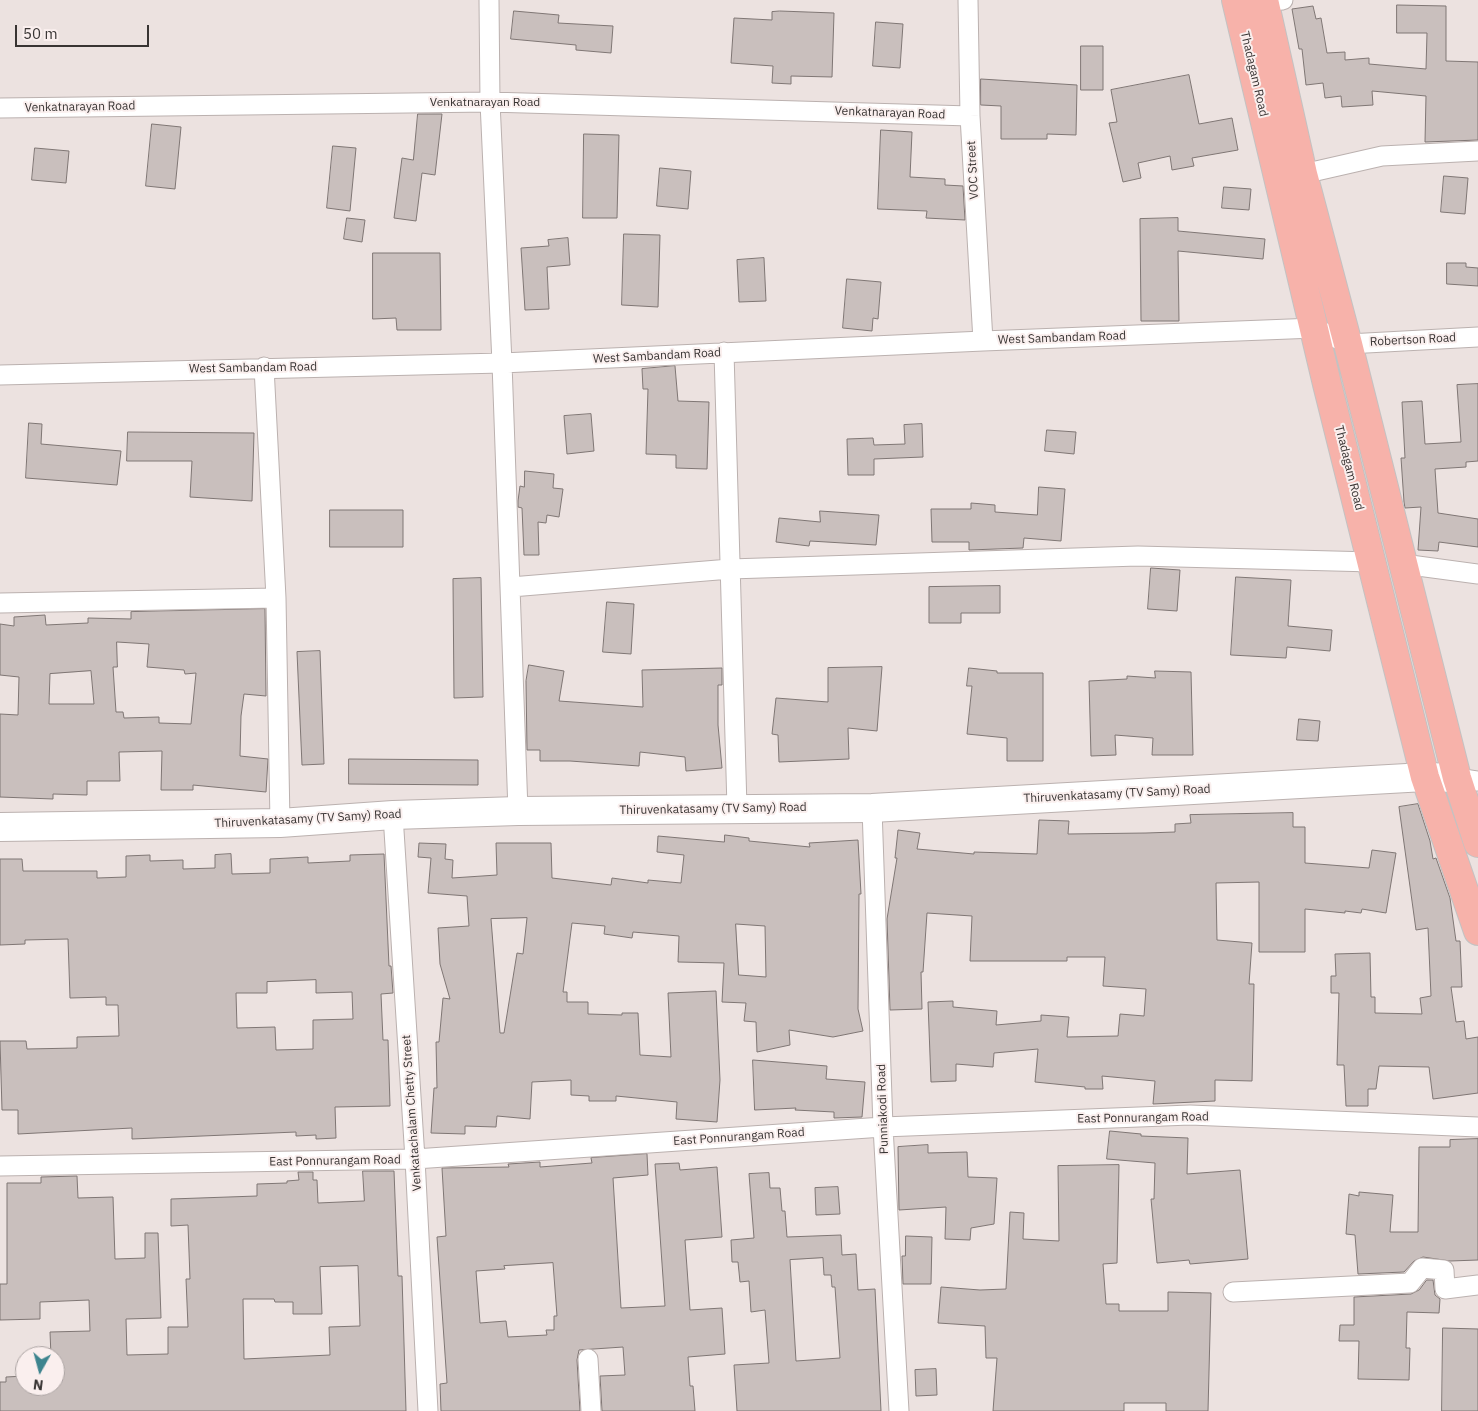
<!DOCTYPE html>
<html>
<head>
<meta charset="utf-8">
<style>
  body { margin:0 }
  #map { position:relative; width:1478px; height:1411px; overflow:hidden; background:#ece2e0; font-family:"IBM Plex Sans",sans-serif }
  canvas { display:block }
  .north { position:absolute; left:15px; top:1346px; width:50px; height:50px; box-sizing:border-box; background:#faefee; border:1px solid #aca4a3; border-radius:50%; rotate:187deg; font-size:14px; font-weight:700; line-height:20px; text-align:center; color:#383433 }
  .north::after { content:''; display:block; margin:auto; width:18px; height:22px; background:#3d848e; clip-path:polygon(50% 0,100% 100%,50% 72%,0 100%) }
  .scale { position:absolute; left:15px; top:25px; width:134px; height:22px; box-sizing:border-box; border:2px solid #383433; border-top:0; padding-left:6px; font-size:15px; line-height:18px; white-space:nowrap; color:#383433; -webkit-text-stroke:4px #faefee; paint-order:stroke }
</style>
</head>
<body>
<div id="map">
<canvas width="1478" height="1411"></canvas>
<div class="north">N</div>
<div class="scale">50 m</div>
</div>
<script>
const g = document.querySelector('canvas').getContext('2d');
g.lineJoin = 'round';
function fillPath(path, color) { g.fillStyle = color; g.fill(path, 'evenodd'); }
function trace(path, color, width, dash) { g.strokeStyle = color; g.lineWidth = width; g.lineCap = dash ? 'butt' : 'round'; g.setLineDash(dash || []); g.stroke(path); }
function drawText(font, color, halo, rows, align = 'center') {
  g.font = font + ' "IBM Plex Sans",sans-serif'; g.lineWidth = 4; g.setLineDash([]); g.textBaseline = 'middle'; g.strokeStyle = halo; g.fillStyle = color; for (const [text, x, y, turn = 0] of rows) {
    g.save(); g.translate(x, y); g.rotate((+turn || 0) * Math.PI / 180); g.textAlign = isNaN(turn) ? turn : align; if (halo) g.strokeText(text, 0, 0); g.fillText(text, 0, 0); g.restore();
  }
}
const building = new Path2D(`
  M1397 5 1446 6V61L1478 62V140L1425 142 1426 96 1372 91 1373 105 1342 107 1341 96 1325 98 1323 83 1306 85 1302 49H1299L1292 9 1313 6 1316 19 1321 18 1327 53 1345 52V60L1369 58V64L1426 69 1427 33H1397Z
  M514 11 559 15 558 23 613 26 611 53 576 50V45L511 39Z
  M780 11 834 13 832 77 791 76V84L772 83 773 66 731 63 734 18 772 20V12Z
  M876 22 903 24 900 68 873 66Z
  M1081 46H1103V90H1081Z
  M1189 75 1199 124 1232 118 1238 150 1192 158 1194 166 1172 170 1170 156 1138 163 1141 178 1123 182 1109 123 1117 122 1111 90Z
  M981 79 1077 85 1076 135 1047 134V139H1001V106L981 105Z
  M418 114H442L435 175 422 173 416 221 394 218 402 158 413 160Z
  M152 124 181 127 175 189 146 186Z
  M881 130 912 132 910 177 945 179V185L963 186 965 220 926 218 927 211 878 209Z
  M584 134 619 135 617 218H583Z
  M333 146 356 148 350 211 327 208Z
  M35 148 69 151 66 183 32 180Z
  M660 168 691 171 688 209 657 206Z
  M1444 176 1468 178 1465 214 1441 212Z
  M1224 187 1251 189 1249 210 1222 208Z
  M347 218 365 220 362 242 344 239Z
  M1178 218V231L1265 239 1263 259 1178 251 1179 321H1141L1140 219Z
  M624 234 660 235 658 307 622 305Z
  M568 238 570 265 547 267 549 309 525 310 521 248 549 246 548 240Z
  M373 253H440L441 330H397L396 318 373 319Z
  M764 258 766 301 739 302 737 260Z
  M1447 263H1466V267L1478 268V286L1447 284Z
  M847 279 881 282 878 319 873 318 872 331 843 328Z
  M675 366 678 401 709 402 707 469 676 468V455L646 454 648 389H643L642 369Z
  M1478 384V461L1466 462V467L1435 469 1438 513 1478 519V547L1439 542 1438 551 1418 550 1421 507 1405 508 1404 502 1401 458H1405L1402 402 1422 401 1425 444 1461 442 1457 385Z
  M591 414 594 451 567 454 564 416Z
  M29 423 42 424 41 444 121 451 117 485 26 478Z
  M922 424 923 457 874 459V475H848L847 439 873 438 874 445 905 444 904 425Z
  M1047 430 1076 432 1074 454 1045 451Z
  M128 432 254 433 252 501 190 497 192 461H127Z
  M525 471 554 474 553 488 563 489 559 517 547 515 546 523 538 522 539 555H524L522 508 518 507V501L520 486 524 487Z
  M1039 487 1065 489 1061 541 1024 538 1023 548 969 550V542H932L931 509H971V503L995 505V512L1037 515Z
  M330 510H403V547H330Z
  M820 511 879 515 876 545 810 541 809 546 776 542 779 518 820 522Z
  M1151 568 1180 570 1177 611 1148 609Z
  M1236 577 1291 580 1288 626 1332 630 1330 651 1287 647 1286 658 1231 655Z
  M481 578 483 697 454 698 453 579Z
  M1000 586V613H961V623H929V587Z
  M607 602 634 604 631 654 603 652Z
  M265 609 266 696 244 694 241 716 240 756 268 759 266 792 193 785V790H161L162 751 119 752 120 781H87V795L53 794V799L0 797V714L18 715 19 677 0 675V624L14 626V617L45 615 46 625 88 623V618L131 619V612ZM117 642 149 644 147 667 184 670 185 674 196 673 191 724 159 723V717L124 718 123 712H116L113 667H117ZM91 671 94 704H49L50 674Z
  M320 651 324 764 302 765 297 652Z
  M529 665 564 671 559 701 643 707 642 670 722 668V685H718V725L722 768 686 771 685 757 640 752 639 766 570 761H540V750H527L526 681Z
  M882 667 877 731 848 728 849 759 779 762 778 735 772 734 776 698 828 702V668Z
  M969 668 997 671V673H1043V761H1007V738L967 734 972 686H967Z
  M1155 671 1191 672 1193 755H1152L1153 738 1115 735 1116 755 1091 756 1089 681 1127 679V676L1155 678Z
  M1299 719 1320 721 1318 741 1297 740Z
  M349 759 478 760V785L349 784Z
  M1418 804 1430 841 1433 859 1436 858 1450 898 1456 941H1460L1462 987H1451L1456 1022 1464 1021 1466 1039 1478 1037V1093L1433 1099 1429 1067 1379 1066 1376 1089H1368V1106H1346L1344 1065H1337L1339 993H1331V976H1336L1335 954 1370 953 1371 997H1375V1013L1422 1014 1420 998 1431 996 1428 928 1416 930 1399 807Z
  M1293 813V827H1305V863L1369 868 1372 850 1396 853 1386 913 1362 909 1361 913 1345 911V913L1305 909V952H1259V882L1216 883 1217 940 1252 943 1249 984H1254L1252 1081 1215 1080V1101L1153 1104 1155 1081 1102 1076 1103 1089H1085V1087L1035 1082 1038 1049 994 1053 993 1067 956 1064V1081L931 1082 928 1002 953 1001V1007L997 1011 996 1025 1041 1021V1015L1069 1017 1067 1037 1118 1036 1120 1014 1144 1016 1146 989 1103 986 1105 957H1067V961H970L972 916 927 913 923 972H921L922 1009 890 1010 887 919 897 858H895L898 830 920 833 917 849 974 854V852L1037 854 1039 820 1069 821 1068 834 1146 833 1175 832V824L1191 823 1190 815Z
  M725 835 749 838V841L810 847 809 843 858 840 861 894H859L858 1009 863 1031 833 1037 789 1030 790 1045 757 1052 756 1022 744 1021 746 1003 722 1002 724 963 678 962 679 936 633 932 632 938 604 934 605 926 572 923 563 992H567V1002H588V1014L622 1015V1013H638L640 1055 671 1057 668 993 716 991 720 1080 717 1122 676 1119 677 1102 616 1096V1101H589V1096L571 1095V1080L532 1082 530 1119 497 1116 496 1127 465 1126V1134L431 1133 434 1088H437L436 1042H439L443 998 450 999 440 964 438 928 469 926 467 896 428 893 431 858 418 857 419 843 446 844 445 859 453 860 452 878 497 875 496 843H551L552 878 611 885 612 878 648 883V880L681 883 684 855 657 852 658 836 724 842ZM527 918 523 954 517 953 504 1033H500L491 919ZM736 924 765 926 766 977 739 975Z
  M231 854 232 874 270 873V859L308 857V863L350 861V855L384 854 389 966H391L393 993 381 994 383 1040H388L390 1106 335 1107 336 1138 316 1139V1135L296 1136V1132L132 1139V1128L18 1134V1110H2L0 1041H26L27 1049 77 1048V1037L119 1036 118 1005H106V997L70 998 68 939 25 940V944L0 945V859H22L23 871H97V878L126 877V856L150 855V861L183 860V869L215 868V855ZM316 980V993L352 992 353 1019 313 1020V1049L276 1050 275 1027 237 1028 236 993H267V982Z
  M753 1060 827 1066 826 1079 865 1082 862 1117 834 1118V1112L795 1110 796 1108 755 1110Z
  M1110 1131 1141 1134V1136L1188 1138 1187 1174 1240 1170 1248 1259 1190 1264 1189 1260 1157 1263 1151 1199H1154L1155 1163 1107 1159Z
  M1478 1139V1260L1450 1261 1423 1257 1414 1261 1404 1272 1358 1274 1355 1235 1346 1234 1349 1194 1359 1196V1192L1393 1195 1390 1232H1418L1419 1147H1450V1140Z
  M928 1145V1153L967 1152 968 1177 997 1178 994 1224 971 1228 970 1240 945 1239 946 1207 899 1210 898 1147Z
  M647 1154 648 1175 613 1178 621 1308 665 1306 655 1164 679 1163 680 1170 717 1167 722 1237 685 1240 690 1310 722 1308 725 1354 688 1357 690 1386H693L695 1411H602L600 1376 625 1375 623 1347 579 1350 577 1360 580 1411H441L440 1384 447 1383 437 1237 446 1236 442 1168 509 1167 508 1164 540 1162V1167L592 1163 591 1158ZM553 1263 557 1316H554V1330H546L547 1335 508 1337 506 1321 480 1323 476 1271 505 1269 504 1266Z
  M1119 1165 1117 1263 1103 1264 1106 1304H1119V1311H1168V1292L1211 1293 1208 1411H1166V1403H1124V1411H993L997 1358H986L985 1326 938 1323 941 1287 980 1290 1006 1289 1010 1212 1024 1213 1023 1239 1059 1241 1058 1166Z
  M363 1171H394L398 1276H402L406 1411H0V1382H6V1377L25 1376V1386H55V1356H51L50 1332 90 1331 89 1300 40 1302V1319L0 1320V1284H7V1183H41V1177L77 1176 78 1198 113 1197 115 1259 145 1258V1233H158L161 1318 126 1319 127 1355 168 1354V1327H188L186 1279H190L188 1225 171 1226V1199L257 1196V1184L287 1183V1181L299 1180 298 1172H313V1180H317L318 1203 364 1201ZM358 1266 360 1326 329 1327 330 1355 244 1359 243 1299H274L275 1302H293V1314H322L320 1267Z
  M769 1173 770 1188H780L782 1211H785L787 1237 841 1235 842 1255 856 1254 858 1290 875 1289 881 1411H737L734 1365 769 1363 765 1310 751 1312 749 1281 740 1282 738 1262H732L731 1240 754 1238 749 1174ZM823 1258 824 1275H831L832 1287H835L840 1358 796 1361 790 1260Z
  M838 1187 840 1214 816 1215 815 1188Z
  M906 1236 932 1237 931 1284H903L902 1256H905Z
  M1427 1280H1433L1435 1295 1440 1299 1439 1313 1407 1312 1406 1348H1410L1409 1380 1358 1379 1359 1341H1339L1340 1325H1354V1297L1411 1294 1419 1290Z
  M1443 1328 1478 1329V1411H1442Z
  M936 1369 937 1395 916 1396 915 1370Z`);
const minor = new Path2D(`
  M489 0 490 102 502 363 518 811
  M968 0 970 116 983 341
  M1264 1 1283 0
  M0 108 490 102 970 116
  M1303 174 1382 156 1478 151
  M724 352 737 808
  M264 367 276 598 280 823
  M0 375 502 363 983 341 1315 328 1348 344 1478 337
  M1403 564 1478 574
  M511 587 730 569 1138 556 1373 562
  M0 603 276 598
  M1457 778 1478 781
  M872 808 883 1127 899 1411
  M393 815 415 1159 428 1411
  M0 1166 415 1159 883 1127 1190 1115 1478 1127
  M1233 1292 1410 1283 1422 1268 1444 1270 1445 1289 1478 1285
  M588 1359 591 1411`);
const secondary = new Path2D(`
  M0 827 280 823 393 815 518 811 872 808 1425 777 1457 778`);
const primary = new Path2D(`
  M1236 0 1327 384 1425 777 1478 931
  M1264 0 1303 174 1348 344 1457 778 1478 843`);
const streetNames = [
  ["Thadagam Road",1254,74,77],
  ["Venkatnarayan Road",485,103],
  ["Venkatnarayan Road",80,107,-1],
  ["Venkatnarayan Road",890,113,2],
  ["VOC Street",973,170,-93],
  ["West Sambandam Road",1062,338,-2],
  ["Robertson Road",1413,340,-3],
  ["West Sambandam Road",657,356,-3],
  ["West Sambandam Road",253,368,-1],
  ["Thadagam Road",1349,468,76],
  ["Thiruvenkatasamy (TV Samy) Road",1117,794,-3],
  ["Thiruvenkatasamy (TV Samy) Road",713,809,-1],
  ["Thiruvenkatasamy (TV Samy) Road",308,819,-3],
  ["Punniakodi Road",883,1109,-92],
  ["Venkatachalam Chetty Street",412,1113,-94],
  ["East Ponnurangam Road",1143,1118,-1],
  ["East Ponnurangam Road",739,1137,-4],
  ["East Ponnurangam Road",335,1161,-1]
];
fillPath(building, '#c9bfbd');
trace(building, '#7f7674', 1);
trace(minor, '#bbb1af', 21);
trace(secondary, '#bbb1af', 30);
trace(primary, '#c3c2c2', 30);
trace(minor, '#fff', 19);
trace(secondary, '#fff', 28);
trace(primary, '#f7b2aa', 28);
drawText('12px', '#383433', '#faefee', streetNames);
</script>
</body>
</html>
